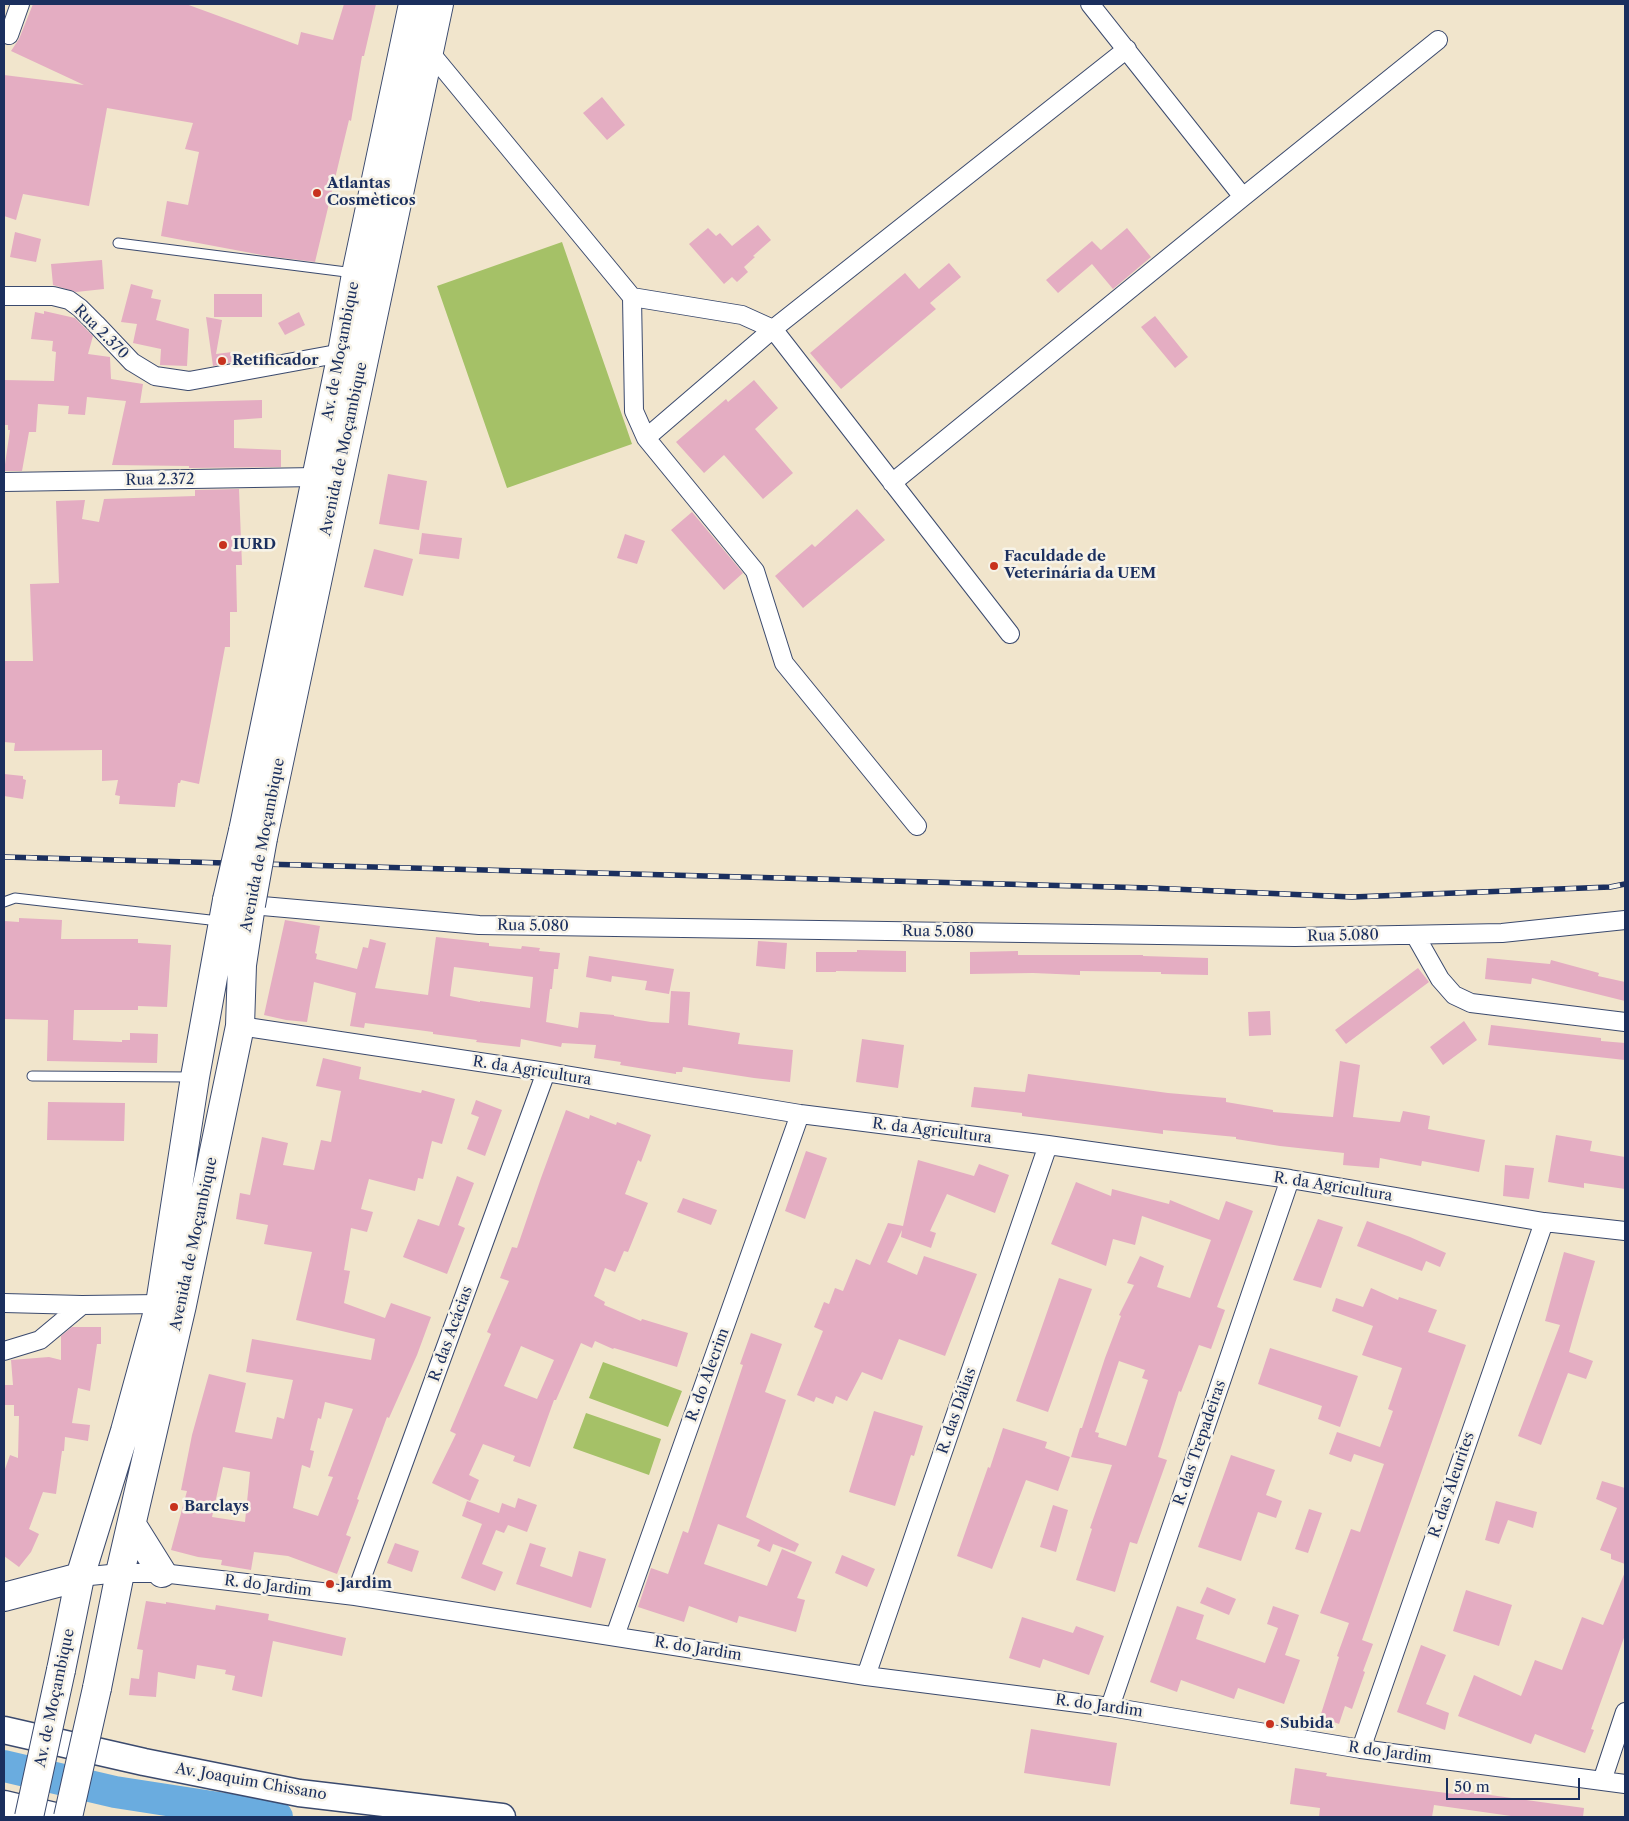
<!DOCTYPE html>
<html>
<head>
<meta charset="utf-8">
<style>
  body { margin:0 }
  #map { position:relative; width:1629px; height:1821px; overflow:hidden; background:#f1e5cc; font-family:"Libre Caslon Text",serif }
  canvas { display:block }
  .frame { position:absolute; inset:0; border:5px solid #1b2f5e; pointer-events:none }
  .scale { position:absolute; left:1446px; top:1778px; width:134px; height:22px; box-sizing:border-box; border:2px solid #1b2f5e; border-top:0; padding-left:6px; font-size:15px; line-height:18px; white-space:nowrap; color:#1b2f5e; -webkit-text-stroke:4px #f7f3e8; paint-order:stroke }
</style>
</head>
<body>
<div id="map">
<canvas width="1629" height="1821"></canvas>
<div class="frame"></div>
<div class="scale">50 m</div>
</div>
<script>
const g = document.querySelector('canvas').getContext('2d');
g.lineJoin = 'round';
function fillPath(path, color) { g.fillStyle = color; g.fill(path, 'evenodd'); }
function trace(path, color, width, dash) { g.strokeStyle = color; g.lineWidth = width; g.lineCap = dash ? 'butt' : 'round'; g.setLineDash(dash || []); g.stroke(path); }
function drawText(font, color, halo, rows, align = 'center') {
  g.font = font + ' "Libre Caslon Text",serif'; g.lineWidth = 5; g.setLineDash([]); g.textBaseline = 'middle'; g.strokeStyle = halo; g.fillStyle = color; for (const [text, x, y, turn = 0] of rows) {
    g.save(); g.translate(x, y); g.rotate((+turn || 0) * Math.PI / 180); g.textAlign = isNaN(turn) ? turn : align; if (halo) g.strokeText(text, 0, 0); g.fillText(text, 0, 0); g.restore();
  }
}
const green = new Path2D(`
  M562 242 632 444 507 488 437 286Z
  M603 1362 682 1391 668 1427 589 1398Z
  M586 1413 661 1439 649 1475 573 1448Z`);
const river = new Path2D(`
  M4 1766 115 1792 277 1817`);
const building = new Path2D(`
  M33 4H186L298 45 301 32 333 40 344 4H376L364 56H362L351 121 349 120 315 262 267 256 161 236 167 201 188 205 199 152 185 149 193 123 107 108 89 206 23 194 16 220 4 216V75L84 85 11 51 19 39Z
  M602 97 625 125 607 140 583 113Z
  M758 225 771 240 753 256 755 257 744 267 748 272 737 282 732 277 724 284 689 244 708 228 716 236 720 233 732 246Z
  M1127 228 1151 257 1113 289 1092 264 1058 293 1046 280 1092 241 1101 250Z
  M15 232 41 239 36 262 10 257Z
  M102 260 104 289 76 292 53 285 51 264Z
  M949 263 961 277 930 303 936 309 841 389 810 353 905 273 919 289Z
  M131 284 153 290 151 298 161 300 156 320 189 329 187 366 160 365 161 349 133 343 137 324 121 322Z
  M214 294H262V317H214Z
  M44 311 75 318 93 336 88 354 110 357 111 379 143 384 140 403 262 400V418L234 420V448L281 450V467L189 468V466L112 465 126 401 87 397 85 415 68 414 69 406 38 404 36 432H29L22 471H4L10 430H8V425H4V380L54 381 56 352 52 351 53 341 31 339 35 312 44 314Z
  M299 312 305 325 285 335 278 323Z
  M1155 316 1188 357 1175 368 1141 327Z
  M206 317 222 320 216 354 232 352 233 362 213 366Z
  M754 380 778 408 755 429 793 473 763 499 724 455 704 473 676 442 726 399 728 402Z
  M388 474 427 481 419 530 379 524Z
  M239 489 242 565H236L237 612H230V647H225L199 784 181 780 180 783H178L175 807 119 804 120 796 115 795 118 780 102 781V750L14 751 15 743 4 742V661H33L30 584 59 583 56 501 85 500 82 519 99 522 104 499 195 496V490Z
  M857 509 885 540 803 608 775 576 812 544 815 547Z
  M692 512 743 573 724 590 671 530Z
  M422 533 462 538 459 559 419 554Z
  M625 534 645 541 637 564 617 558Z
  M374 549 413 559 403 596 364 587Z
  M4 774 23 776V779L26 780 23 799 4 796Z
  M19 918 62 920 61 939H138V943L171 945 167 1007 138 1006V1010H74L73 1040 122 1042V1040H130V1033L158 1034 157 1063 47 1061 48 1020 4 1019V921L19 922Z
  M285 920 320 926 315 953 317 954 316 959 357 969 363 947 368 948 370 939 386 943 375 988 428 995 436 937 489 943V946L521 949 522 946 540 948 539 951 560 953 558 969H554L552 989H550L546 1022 578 1028 580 1012 614 1015V1016L651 1022 669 1023 671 991 690 992 688 1025 740 1033 738 1044 793 1050 790 1082 754 1078 683 1067 682 1072H676V1074L620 1065 621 1062 594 1058 596 1045 562 1043 561 1047 521 1039 520 1047 476 1042 477 1040 433 1034V1032L365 1023 364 1028 350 1026 356 993 314 982 307 1022 286 1020 264 1015ZM454 967 533 977 530 1008 480 1001V1002L450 996Z
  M758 941 787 943 785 969 756 966Z
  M857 950 906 951V972L836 971V972H816V952H857Z
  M1018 951V955H1143V956L1208 958V975L1161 974V972L1080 971V975L1033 973 970 974V952Z
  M589 956 674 969 669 994 645 990 647 981 612 976 611 982 586 977Z
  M1487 958 1550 964 1551 960 1599 973 1598 976 1625 982V1001L1532 978 1531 984 1485 979Z
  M1418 968 1429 982 1346 1044 1335 1030Z
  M1270 1011 1271 1035 1249 1036 1248 1012Z
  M1464 1021 1477 1040 1443 1065 1430 1047Z
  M1491 1025 1601 1038V1041L1625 1043V1060L1488 1045Z
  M862 1039 904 1045 898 1088 856 1082Z
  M323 1058 361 1067 359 1079 421 1093 422 1090 455 1099 442 1144 432 1141 423 1179 418 1178 415 1191 369 1179 361 1209 373 1212 367 1232 351 1228 344 1270 350 1271 344 1303 385 1318 391 1303 431 1317 417 1355 389 1418 387 1417 357 1499 359 1500 346 1535 351 1537 337 1574 288 1556 254 1552 251 1570 221 1565 222 1560 198 1557 171 1550 187 1491 181 1490 192 1435 209 1374 246 1383 235 1432 272 1439 277 1417 284 1419 293 1380 246 1372 252 1339 371 1360 375 1339 296 1320 312 1252 264 1244 268 1225 236 1219 240 1193 250 1195 262 1137 288 1143 283 1165 314 1170 321 1140 331 1142 341 1091 316 1086ZM325 1402 353 1409 328 1476 333 1477 318 1516 293 1508 302 1465 310 1468 314 1451 310 1450 318 1418 321 1419ZM223 1467 250 1472 245 1522 212 1517Z
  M1340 1061 1360 1065 1353 1117 1400 1122 1403 1111 1430 1116 1428 1129 1485 1140 1479 1172 1422 1161 1421 1166 1380 1158 1379 1168 1343 1165 1344 1153 1280 1146 1236 1139V1137L1163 1130V1134L1022 1116V1113L971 1107 974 1087 1025 1092 1028 1074 1168 1093 1226 1098V1102L1273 1110V1112L1333 1117Z
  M476 1100 502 1110 485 1156 467 1149 479 1117 471 1114Z
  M48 1102 125 1103 124 1141 47 1140Z
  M566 1110 589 1119 590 1115 616 1125 617 1122 651 1135 641 1162 638 1160 625 1194 648 1203 628 1252 624 1251 615 1272 605 1268 594 1296 605 1302 604 1305 641 1321 642 1319 688 1333 677 1367 614 1348 613 1349 595 1341 592 1348 581 1343 556 1400H554L530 1467 513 1461 515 1456 483 1444 469 1475 479 1480 470 1501 432 1483 456 1434 450 1431 491 1334 487 1332 509 1281 500 1278 512 1247 517 1248 541 1178ZM521 1346 554 1360 537 1399 504 1386Z
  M1556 1135 1592 1141 1590 1151 1625 1157V1189L1584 1183V1188L1548 1182Z
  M806 1151 827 1158 805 1219 785 1211Z
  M918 1160 974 1176 979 1164 1009 1175 995 1213 947 1194 930 1231 936 1233 931 1248 901 1237 902 1230 887 1262 917 1275 924 1256 977 1274 945 1356 899 1339 882 1380 862 1372 847 1401 836 1396 833 1404 816 1397 814 1402 797 1395 823 1331 814 1327 824 1302 829 1304 835 1288 843 1291 856 1259 870 1265 888 1223 903 1226Z
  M1505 1165 1534 1168 1529 1199 1503 1196Z
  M457 1176 474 1183 458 1225 465 1228 447 1274 403 1257 418 1219 439 1226Z
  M1076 1182 1111 1196 1112 1189 1169 1204 1170 1200 1219 1220 1226 1201 1253 1211 1217 1307 1225 1310 1211 1349 1199 1345 1181 1392 1179 1391 1158 1457 1167 1460 1137 1544 1130 1542 1115 1592 1076 1580 1092 1529 1090 1528 1112 1465 1071 1457 1080 1428H1082L1105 1358 1121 1316 1119 1315 1134 1285 1127 1283 1140 1256 1164 1266 1157 1287 1190 1298 1211 1240 1142 1216 1135 1245 1113 1239 1106 1266 1051 1244ZM1119 1361 1145 1370 1142 1378 1148 1380 1126 1446 1098 1437 1099 1433 1095 1432Z
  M683 1198 717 1210 711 1225 677 1212Z
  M1318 1219 1343 1227 1321 1288 1293 1280Z
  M1367 1221 1410 1237 1446 1253 1440 1267 1426 1261 1422 1271 1357 1246Z
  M1564 1252 1595 1261 1569 1352 1593 1361 1586 1379 1568 1373 1541 1445 1518 1436 1560 1325 1545 1321Z
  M1059 1278 1092 1289 1048 1412 1016 1401Z
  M1371 1288 1398 1300 1399 1297 1437 1310 1428 1332 1466 1345 1362 1640 1373 1644 1363 1671 1365 1672 1352 1709 1345 1706 1339 1724 1320 1717 1339 1657 1337 1656 1349 1623 1320 1613 1351 1529 1360 1532 1384 1464 1354 1454 1351 1462 1329 1454 1337 1432 1380 1447 1393 1411 1388 1409 1402 1368 1362 1355 1373 1326 1332 1311 1336 1298 1363 1307Z
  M72 1327H101V1344H97L90 1391 78 1388 72 1423 90 1425 88 1441 65 1437 64 1451H62L56 1494 43 1492 29 1529 39 1534 31 1552 19 1567 4 1556V1472L10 1455 18 1458 19 1416H14V1405H4V1385H13L11 1360 49 1357 61 1360V1336Z
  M751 1333 782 1344 765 1392 786 1400 746 1517 799 1544 795 1552 773 1544 770 1552 757 1546 760 1540 718 1524 704 1564 767 1586 782 1549 812 1562 797 1598 805 1600 796 1632 739 1616 737 1623 689 1606 684 1622 638 1607 651 1568 668 1574 683 1531 688 1533 743 1365 740 1364Z
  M1270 1348 1358 1376 1340 1427 1318 1419 1322 1406 1258 1384Z
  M874 1411 923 1426 914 1456 911 1455 895 1506 849 1492Z
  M1003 1428 1047 1442 1045 1448 1070 1457 1058 1491 1026 1480 992 1569 957 1556 988 1467 990 1468Z
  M1231 1455 1275 1470 1266 1495 1282 1501 1276 1518 1258 1512 1241 1561 1198 1547Z
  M1602 1481 1625 1488V1564L1611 1559V1554L1600 1550 1617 1508 1596 1499Z
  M518 1498 537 1505 527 1532 508 1525 504 1533 496 1530 482 1564 503 1572 495 1591 461 1578 482 1524 462 1516 467 1501 499 1513 502 1503 515 1508Z
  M1496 1501 1537 1512 1533 1528 1508 1520 1499 1544 1485 1540Z
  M1053 1505 1068 1510 1056 1552 1040 1547Z
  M1309 1509 1322 1513 1308 1553 1295 1549Z
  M395 1543 419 1551 412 1572 387 1563Z
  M530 1543 546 1548 540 1566 572 1577 579 1551 606 1559 591 1608 516 1584Z
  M842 1555 875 1569 867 1587 835 1573Z
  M1625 1572V1635L1591 1729 1594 1730 1585 1753 1535 1734 1531 1744 1458 1716 1474 1675 1521 1696 1535 1660 1562 1670 1582 1617 1603 1625Z
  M1207 1587 1236 1599 1229 1615 1200 1603Z
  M1466 1590 1512 1605 1499 1646 1453 1631Z
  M146 1601 166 1604V1602L215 1610 216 1605 269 1614 268 1620 346 1638 342 1656 273 1641 262 1697 232 1690 235 1676 225 1674 226 1670 197 1665 195 1679 158 1672 156 1697 129 1695 131 1678 139 1679 143 1650 137 1649Z
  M1177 1606 1204 1615 1196 1639 1265 1663 1278 1628 1267 1624 1273 1606 1299 1615 1285 1655 1300 1660 1284 1704 1238 1688 1234 1699 1181 1680 1177 1692 1150 1682Z
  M1022 1617 1073 1633 1076 1626 1104 1636 1089 1675 1043 1659 1040 1668 1009 1658Z
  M1421 1645 1446 1655 1426 1704 1449 1713 1445 1730 1397 1712Z
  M1031 1729 1117 1743 1110 1786 1024 1773Z
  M1295 1768 1327 1773 1326 1776 1401 1787 1454 1794V1790L1584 1808 1583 1817H1518L1434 1805 1432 1817H1319L1320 1808 1290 1804Z`);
const service = new Path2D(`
  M118 243 354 273
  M4 902 15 898 219 921
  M32 1076 192 1077`);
const minor = new Path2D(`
  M1090 4 1243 197
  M9 35 20 4
  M429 51 632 297 634 411 646 438 755 571 784 663 917 826
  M4 296H53L69 300 80 308 96 324 132 362 155 376 189 381 342 353
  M632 297 742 315 773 329 1010 634
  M646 438 773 329 1127 49
  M4 482 316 477
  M892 483 1243 197 1438 40
  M251 905 479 925 1295 937 1502 933 1625 920
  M1415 935 1440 979 1454 995 1471 1003 1625 1022
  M240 1026 546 1072 800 1114 1048 1145 1290 1179 1544 1222 1625 1231
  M4 1303 82 1305 160 1304
  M4 1351 40 1340 82 1305
  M80 1577 120 1573H162L355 1596 866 1676 1110 1707 1361 1749 1625 1784
  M355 1596 546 1072
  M615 1636 800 1114
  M866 1676 1048 1145
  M1110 1707 1290 1179
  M1361 1749 1544 1222
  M1602 1781 1625 1712`);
const primary = new Path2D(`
  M4 1730 144 1762 299 1793 502 1817
  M4 1804 59 1817`);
const trunk = new Path2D(`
  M243 831 342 353 356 274 413 4
  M263 838 439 4
  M132 1525 162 1573
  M4 1597 80 1577
  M61 1670 80 1577 125 1431 160 1304 195 1077 227 900
  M97 1688 120 1573 182 1305 240 1026 242 965 251 905`);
const rail = new Path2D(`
  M4 857 1150 888 1352 897 1610 887 1625 884`);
const trunkBridge = new Path2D(`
  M227 900 243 831
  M251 905 263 838
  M29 1817 61 1670
  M68 1817 97 1688`);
const markers = [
  [317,193,5,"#c8321e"],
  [222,361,5,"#c8321e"],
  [223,545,5,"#c8321e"],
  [994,566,5,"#c8321e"],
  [174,1507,5,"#c8321e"],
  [330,1584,5,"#c8321e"],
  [1270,1724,5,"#c8321e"]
];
const poiNames = [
  ["Atlantas",327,184],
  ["Cosmèticos",327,201],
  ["Retificador",232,361],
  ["IURD",233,545],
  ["Faculdade de",1004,557],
  ["Veterinária da UEM",1004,574],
  ["Barclays",184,1507],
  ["Jardim",340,1584],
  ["Subida",1280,1724]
];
const streetNames = [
  ["Rua 2.370",101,332,45],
  ["Av. de Moçambique",341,351,-79],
  ["Avenida de Moçambique",344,449,-78],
  ["Rua 2.372",160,480,-1],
  ["Avenida de Moçambique",263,845,-79],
  ["Rua 5.080",533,926,1],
  ["Rua 5.080",938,932,1],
  ["Rua 5.080",1343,936,-1],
  ["R. da Agricultura",532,1071,9],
  ["R. da Agricultura",932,1131,7],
  ["R. da Agricultura",1333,1187,9],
  ["Avenida de Moçambique",194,1244,-78],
  ["R. das Acácias",451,1334,-70],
  ["R. do Alecrim",708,1375,-70],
  ["R. das Dálias",957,1411,-71],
  ["R. das Trepadeiras",1200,1443,-71],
  ["R. das Aleurites",1452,1485,-71],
  ["R. do Jardim",268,1586,7],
  ["R. do Jardim",698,1649,9],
  ["Av. de Moçambique",55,1698,-78],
  ["R. do Jardim",1099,1706,8],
  ["R do Jardim",1390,1753,8],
  ["Av. Joaquim Chissano",251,1782,10]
];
fillPath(green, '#a5c167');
trace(river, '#6aacdf', 32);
fillPath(building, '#e4adc2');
trace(service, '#3b4a6e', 11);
trace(minor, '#3b4a6e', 20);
trace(primary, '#3b4a6e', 29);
trace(trunk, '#3b4a6e', 30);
trace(service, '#fff', 9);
trace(minor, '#fff', 18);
trace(primary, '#fff', 26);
trace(trunk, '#fff', 28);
trace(rail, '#1b2f5e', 5.5);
trace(rail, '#f7f3e8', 4, [11]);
trace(trunkBridge, '#3b4a6e', 30, []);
trace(trunkBridge, '#fff', 28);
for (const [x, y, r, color] of markers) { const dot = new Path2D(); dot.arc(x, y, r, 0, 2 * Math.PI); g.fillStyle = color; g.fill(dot); trace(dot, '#f7f3e8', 2); }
drawText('bold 15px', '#1b2f5e', '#f7f3e8', poiNames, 'left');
drawText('15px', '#1b2f5e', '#f7f3e8', streetNames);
</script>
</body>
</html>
